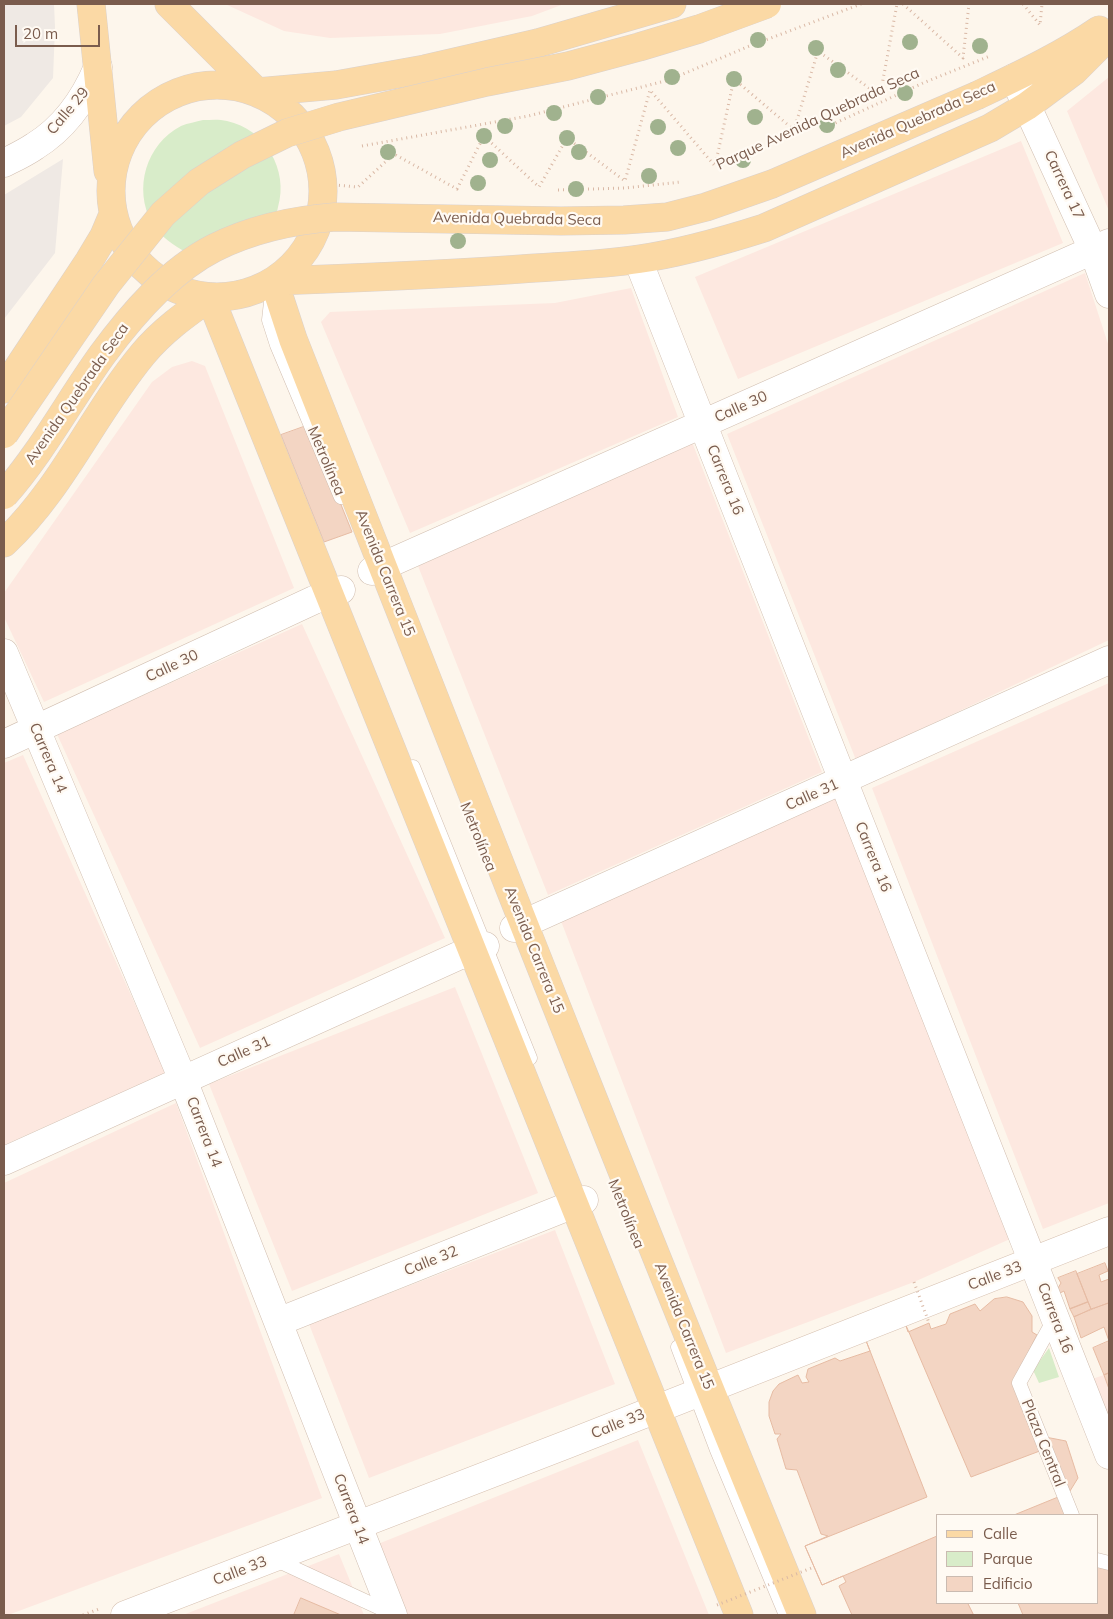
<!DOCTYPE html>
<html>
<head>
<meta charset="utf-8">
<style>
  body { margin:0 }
  #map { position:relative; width:1113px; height:1619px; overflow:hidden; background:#fdf6ec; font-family:Mulish,sans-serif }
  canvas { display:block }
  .frame { position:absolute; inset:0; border:5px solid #7a5c4d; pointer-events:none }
  .legend { position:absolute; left:936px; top:1514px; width:162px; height:90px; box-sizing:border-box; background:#fffaf3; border:1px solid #cabbb1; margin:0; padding:6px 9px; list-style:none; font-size:15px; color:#7a5c4d }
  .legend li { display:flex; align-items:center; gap:10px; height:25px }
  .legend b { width:25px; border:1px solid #cabbb1 }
  .scale { position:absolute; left:15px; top:25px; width:85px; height:22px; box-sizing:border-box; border:2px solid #7a5c4d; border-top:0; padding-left:6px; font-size:15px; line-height:18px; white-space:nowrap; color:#7a5c4d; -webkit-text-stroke:4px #fffaf3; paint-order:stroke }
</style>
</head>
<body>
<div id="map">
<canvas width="1113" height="1619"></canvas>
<div class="frame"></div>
<ul class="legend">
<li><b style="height:6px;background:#fbd9a5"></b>Calle</li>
<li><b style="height:14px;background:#d8ecc9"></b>Parque</li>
<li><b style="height:14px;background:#f3d5c3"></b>Edificio</li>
</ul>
<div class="scale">20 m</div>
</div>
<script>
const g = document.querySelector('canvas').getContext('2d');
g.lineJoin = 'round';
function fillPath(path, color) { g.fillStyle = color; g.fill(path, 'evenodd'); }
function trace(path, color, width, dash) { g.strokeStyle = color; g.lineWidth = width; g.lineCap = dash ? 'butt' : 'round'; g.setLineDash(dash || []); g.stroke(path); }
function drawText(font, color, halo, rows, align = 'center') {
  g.font = font + ' Mulish,sans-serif'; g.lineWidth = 4.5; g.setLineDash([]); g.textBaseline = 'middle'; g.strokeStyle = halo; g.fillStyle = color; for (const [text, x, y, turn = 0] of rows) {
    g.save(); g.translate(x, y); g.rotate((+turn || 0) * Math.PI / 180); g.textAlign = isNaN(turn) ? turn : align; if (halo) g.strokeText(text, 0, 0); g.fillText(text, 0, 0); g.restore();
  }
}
const commercial = new Path2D(`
  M225 4H564L532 16 440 34 330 38 284 31Z
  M1109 77V211L1067 111Z
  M1021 141 1063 243 738 379 695 277Z
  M1085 273 1109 347V640L856 760 727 434Z
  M631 288 678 417 410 533 321 322 330 312 555 303Z
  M192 361 205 366 294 588 44 702 4 617V593L152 382 172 367Z
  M692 442 822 772 548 895 418 566Z
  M302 624 445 938 200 1048 57 734Z
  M1109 683V1203L1043 1229 872 788Z
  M23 755 166 1073 4 1145V763Z
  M835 798 1010 1239 914 1282 726 1353 561 921Z
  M455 987 538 1193 292 1291 209 1084Z
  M176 1103 322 1498 8 1615H4V1183Z
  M555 1230 615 1384 369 1478 309 1324Z
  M1104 1375 1109 1389V1435L1086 1381Z
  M638 1440 709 1615H407L378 1544Z
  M339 1554 364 1615H183Z`);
const industrial = new Path2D(`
  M4 4H54L55 27 53 78 21 117 4 126Z
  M63 159 55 253 4 319V195Z`);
const green = new Path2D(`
  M203 120C211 120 219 119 227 121 265 129 289 170 278 207 277 214 272 222 269 228L187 253C174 245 160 237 152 223 133 189 146 144 181 126 188 123 196 122 203 120Z
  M1049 1348 1059 1377 1039 1383 1033 1370Z`);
const building = new Path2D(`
  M309 425 352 532 324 542 281 435Z
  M1105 1263 1108 1271 1099 1275 1101 1282 1109 1279V1303L1091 1309 1077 1274Z
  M1076 1271 1088 1302 1070 1309 1064 1291 1060 1293 1058 1288 1061 1283 1058 1278Z
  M1007 1297 1023 1302 1032 1316V1332L1037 1335 1013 1382 1035 1435 1066 1441 1078 1478 1062 1504 1066 1515H937V1603H1097V1565L1109 1570V1615H852L839 1586 846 1582 843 1576 822 1585 805 1546 828 1536 821 1534 797 1470 786 1469 777 1439 781 1434H775L769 1416V1402L773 1391 779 1384 798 1375 802 1383 809 1382 806 1377 808 1369 835 1358 840 1361 870 1351 865 1338 905 1323 908 1332 929 1323 931 1329 946 1324 950 1314 975 1304 980 1311 994 1299Z
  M1088 1302 1091 1309 1074 1317 1070 1309Z
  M1109 1303V1341L1104 1327 1081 1338 1074 1317Z
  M905 1323 971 1477 1045 1449 1063 1495 1014 1515H937V1536L822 1585 805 1546 927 1497 865 1338Z
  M1109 1341V1373L1104 1375 1093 1348Z
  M1109 1373V1389L1104 1375Z
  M301 1598 341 1615H294Z
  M968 1603H1018L1023 1615H974Z`);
const path = new Path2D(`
  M903 4 963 58 969 4
  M1023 4 1040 25 1042 4
  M831 125 923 83 990 56
  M362 146 528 116 669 80 747 47 861 4
  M324 184 358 187 394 154 457 189 484 136 539 187 567 138 625 181 650 90 715 166 734 79 794 130 818 51 880 96 897 4
  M558 190 625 188 681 182
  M83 1615 99 1609`);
const lane = new Path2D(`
  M272 293 269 320 277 345 341 497
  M413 767 530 1058
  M1055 1318 1019 1383 1072 1515
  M678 1347 717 1450 786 1615
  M272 1558 391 1613
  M1097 1560 1109 1563`);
const street = new Path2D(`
  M1014 78 1093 250 1109 294
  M4 163C14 158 25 153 35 146 64 128 85 98 98 67
  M638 260 1109 1455
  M372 571 1109 243
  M4 653 183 1080 393 1615
  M4 744 314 600 341 590
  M514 928 1109 660
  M4 1161 458 956 485 946
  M278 1322 584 1200`);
const secondary = new Path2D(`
  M125 1615 568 1444 1109 1231`);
const primary = new Path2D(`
  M91 4 108 171
  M169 4 257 92
  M111 191a106 106 0 1 1 212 0a106 106 0 1 1-212 0Z
  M257 92 336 85 425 69 538 43 672 4
  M978 95C1020 75 1061 56 1099 30
  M274 281 293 339C461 765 628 1192 802 1615
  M274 281C357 278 439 275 521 269 560 266 600 265 639 259 682 253 723 241 764 228L990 128 1027 106 1074 71 1109 36
  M210 297 739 1615
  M4 389 89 261 104 236 112 217
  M4 543C62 489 93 414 143 354 162 331 186 314 210 297`);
const pathBridge = new Path2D(`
  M914 1282 929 1323
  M717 1605 814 1567`);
const primaryBridge = new Path2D(`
  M4 434 106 285 163 214 199 182 242 155 287 133 339 117 487 82 568 66 639 47 699 29 767 4
  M4 495C42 452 69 401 102 355 132 314 169 271 214 248 252 229 293 220 335 217L561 221 624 220 667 217 706 207 772 184 978 95`);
const trees = [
  [758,40],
  [910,42],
  [980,46],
  [816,48],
  [838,70],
  [672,77],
  [734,79],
  [905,93],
  [598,97],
  [554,113],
  [755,117],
  [827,125],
  [505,126],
  [658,127],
  [484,136],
  [567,138],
  [678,148],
  [388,152],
  [579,152],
  [490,160],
  [743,160],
  [649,176],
  [478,183],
  [576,189],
  [458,241]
];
const streetNames = [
  ["Calle 29",68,111,-50],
  ["Parque Avenida Quebrada Seca",818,119,-25],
  ["Avenida Quebrada Seca",918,120,-24],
  ["Carrera 17",1064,185,65],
  ["Avenida Quebrada Seca",517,219,1],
  ["Avenida Quebrada Seca",77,394,-55],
  ["Calle 30",741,407,-24],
  ["Metrolínea",326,461,67],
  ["Carrera 16",725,480,68],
  ["Avenida Carrera 15",385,573,68],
  ["Calle 30",172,666,-25],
  ["Carrera 14",48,758,67],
  ["Calle 31",812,795,-24],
  ["Metrolínea",478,837,68],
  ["Carrera 16",873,857,68],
  ["Avenida Carrera 15",534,950,68],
  ["Calle 31",244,1052,-24],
  ["Carrera 14",204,1132,69],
  ["Metrolínea",626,1214,68],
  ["Calle 32",431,1261,-22],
  ["Calle 33",995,1276,-21],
  ["Carrera 16",1055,1318,69],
  ["Avenida Carrera 15",684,1326,68],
  ["Calle 33",618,1424,-22],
  ["Plaza Central",1043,1443,68],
  ["Carrera 14",351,1509,69],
  ["Calle 33",240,1571,-21]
];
fillPath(commercial, '#fde8e0');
fillPath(industrial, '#efe9e4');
fillPath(green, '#d8ecc9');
fillPath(building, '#f3d5c3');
trace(building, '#e6bba3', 1);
trace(lane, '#d1beb0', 15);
trace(street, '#d1beb0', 29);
trace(secondary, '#d6c0b0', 29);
trace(primary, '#dad1cd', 29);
trace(path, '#d9b8a5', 3, [1, 4]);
trace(lane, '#fff', 14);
trace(street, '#fff', 28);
trace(secondary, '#fff', 28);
trace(primary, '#fbd9a5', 28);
trace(primaryBridge, '#dad1cd', 29, []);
trace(pathBridge, '#d9b8a5', 3, [1, 4]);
trace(primaryBridge, '#fbd9a5', 28);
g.fillStyle = '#a0b28e';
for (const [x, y] of trees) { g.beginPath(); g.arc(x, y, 8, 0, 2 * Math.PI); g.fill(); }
drawText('15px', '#7a5c4d', '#fffaf3', streetNames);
</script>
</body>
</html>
